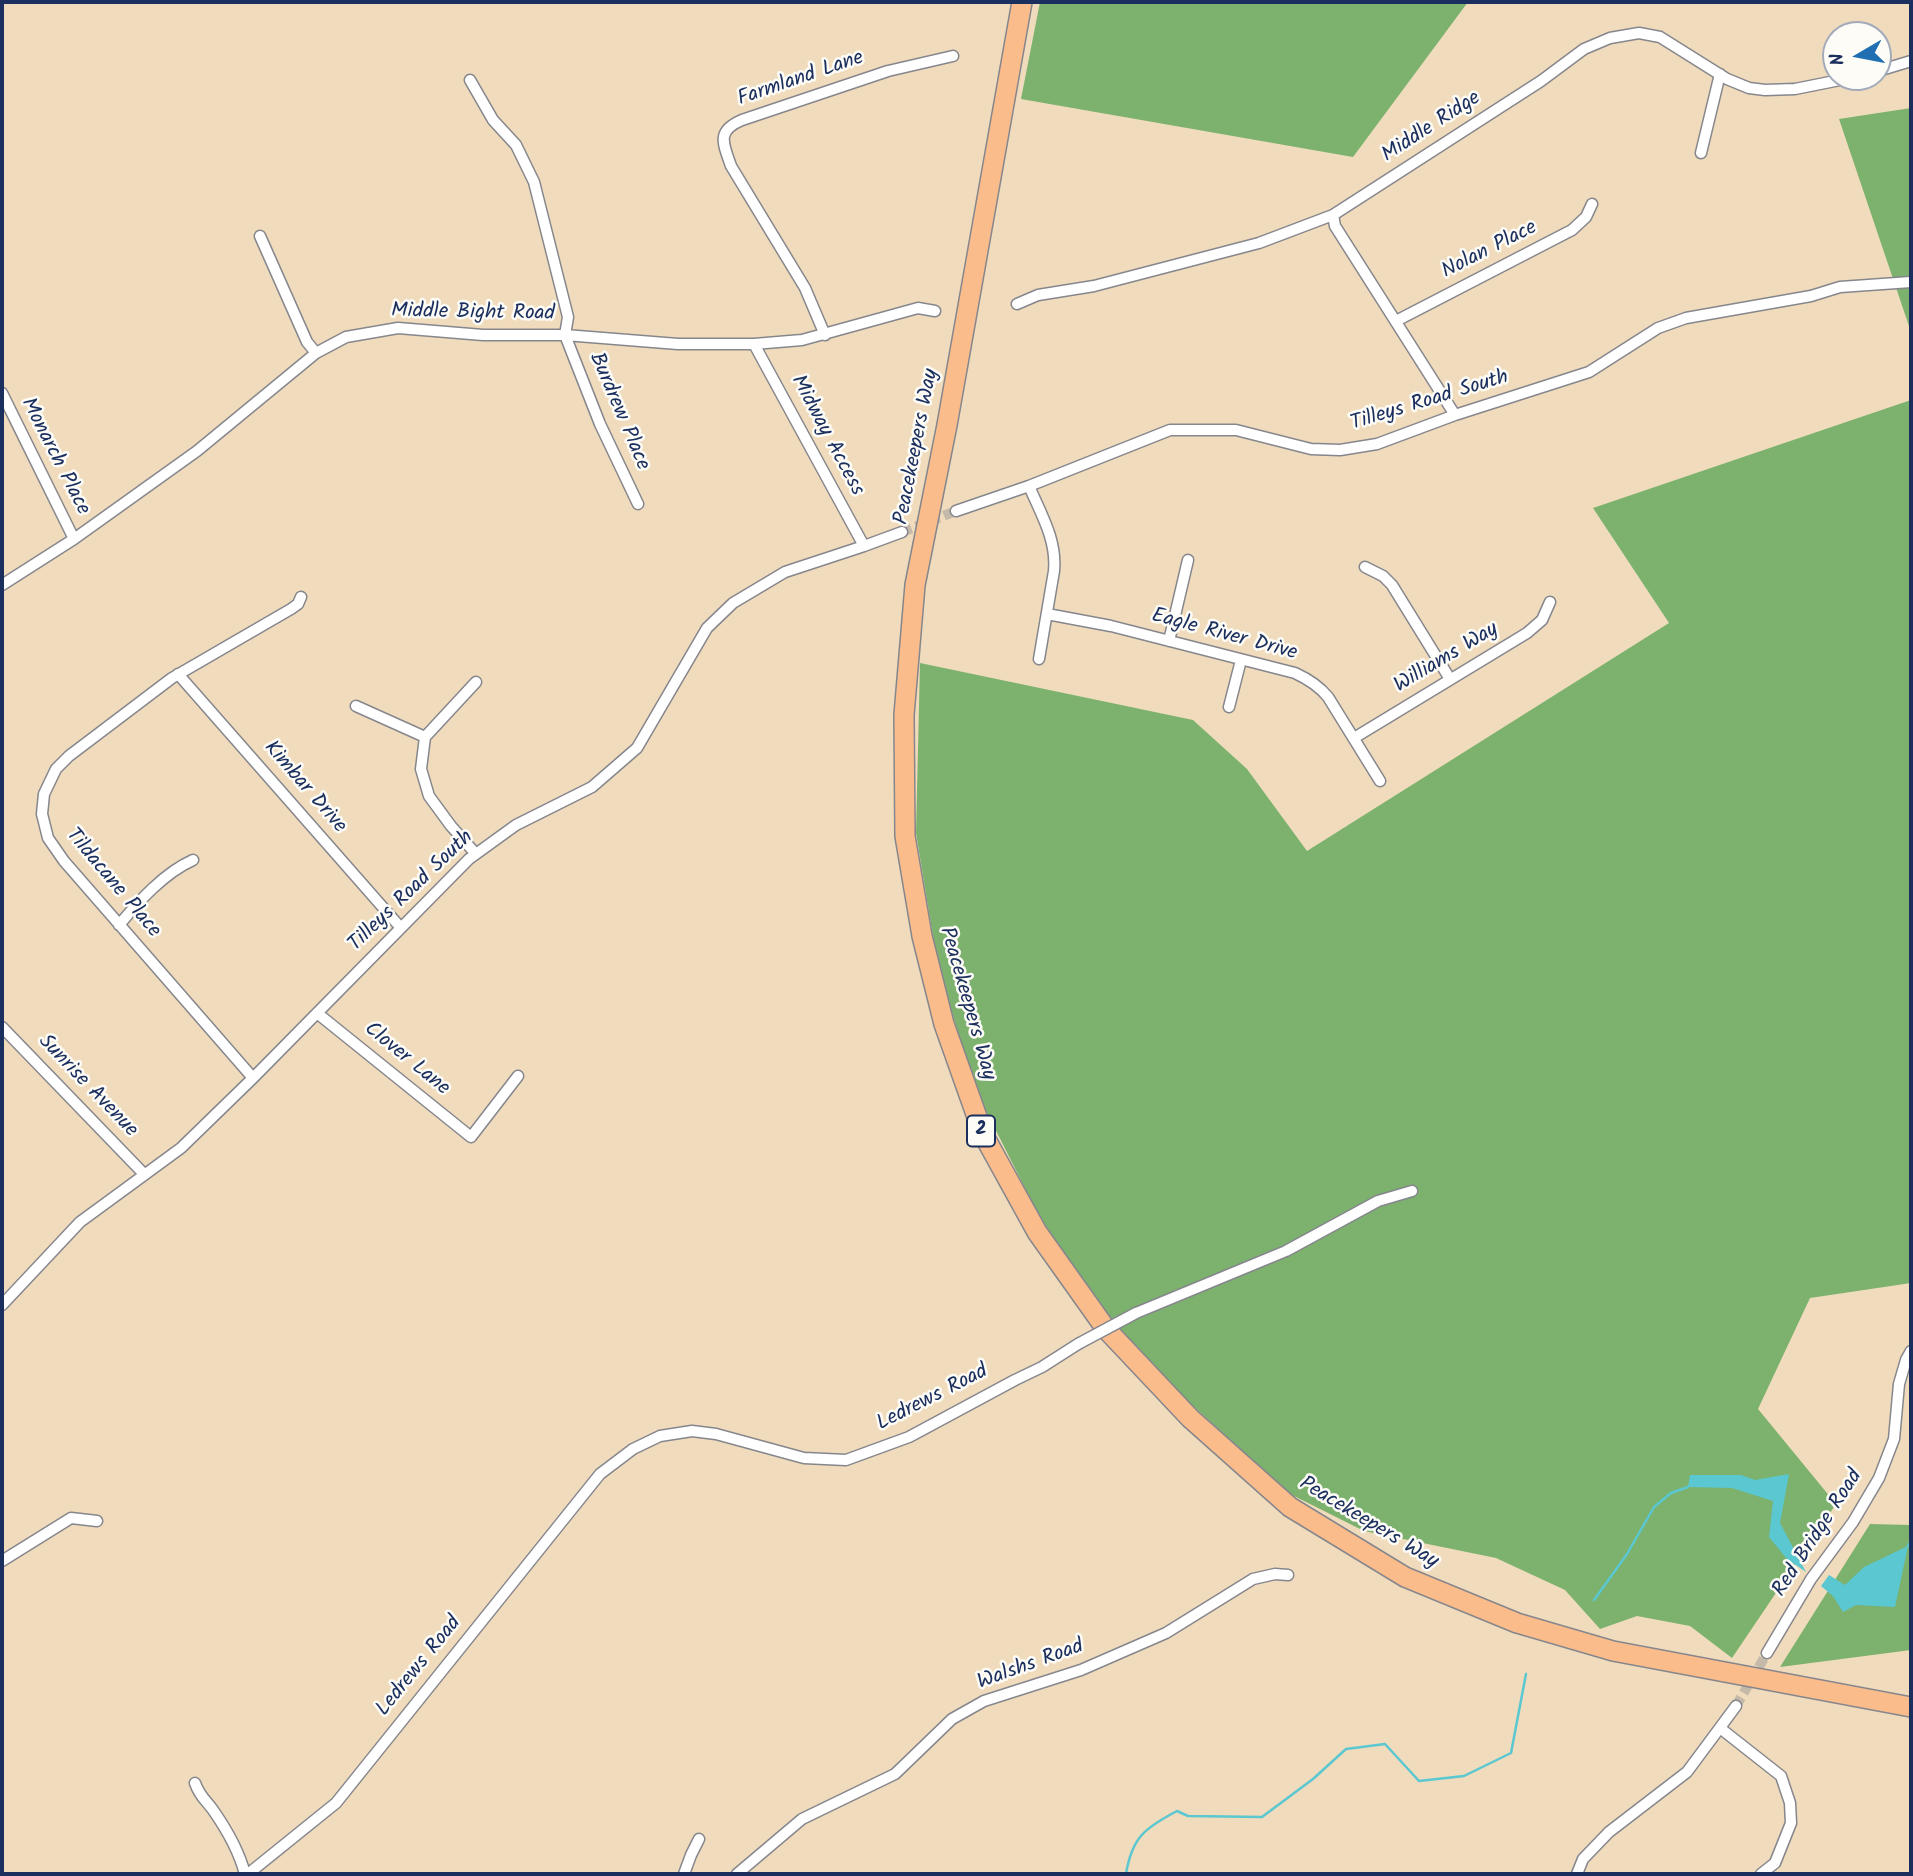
<!DOCTYPE html>
<html>
<head>
<meta charset="utf-8">
<style>
  body { margin:0 }
  #map { position:relative; width:1913px; height:1876px; overflow:hidden; background:#f0dcbc; font-family:Kalam,sans-serif }
  canvas { display:block }
  .frame { position:absolute; inset:0; border:4px solid #1b2f5e; pointer-events:none }
  .north { position:absolute; left:1822px; top:21px; width:70px; height:70px; box-sizing:border-box; background:#fdfcf7; border:2px solid #a3aaba; border-radius:50%; rotate:260deg; font-size:19px; font-weight:700; line-height:28px; text-align:center; color:#1b2f5e }
  .north::after { content:''; display:block; margin:auto; width:24px; height:32px; background:#1f6fb2; clip-path:polygon(50% 0,100% 100%,50% 72%,0 100%) }
</style>
</head>
<body>
<div id="map">
<canvas width="1913" height="1876"></canvas>
<div class="frame"></div>
<div class="north">N</div>
</div>
<script>
const g = document.querySelector('canvas').getContext('2d');
g.lineJoin = 'round';
function fillPath(path, color) { g.fillStyle = color; g.fill(path, 'evenodd'); }
function trace(path, color, width, dash) { g.strokeStyle = color; g.lineWidth = width; g.lineCap = dash ? 'butt' : 'round'; g.setLineDash(dash || []); g.stroke(path); }
function drawText(font, color, halo, rows, align = 'center') {
  g.font = font + ' Kalam,sans-serif'; g.lineWidth = 5; g.setLineDash([]); g.textBaseline = 'middle'; g.strokeStyle = halo; g.fillStyle = color; for (const [text, x, y, turn = 0] of rows) {
    g.save(); g.translate(x, y); g.rotate((+turn || 0) * Math.PI / 180); g.textAlign = isNaN(turn) ? turn : align; if (halo) g.strokeText(text, 0, 0); g.fillText(text, 0, 0); g.restore();
  }
}
const forest = new Path2D(`
  M1040 2H1468L1353 157 1021 99Z
  M1911 108V332L1839 119Z
  M1911 400V1283L1810 1298 1758 1409 1836 1504 1732 1658 1690 1626 1637 1616 1600 1629 1565 1590 1496 1558 1364 1531 1290 1494 1169 1384 1106 1318 1037 1212 976 1091 938 967 916 833 920 663 1193 720 1247 769 1307 851 1669 623 1593 508Z
  M1870 1524 1911 1525V1650L1780 1667Z`);
const water = new Path2D(`
  M1789 1474 1780 1523 1806 1572 1787 1559 1769 1537 1773 1501 1732 1488 1688 1487 1690 1475H1741L1755 1480Z
  M1908 1546 1895 1607 1856 1605 1843 1612 1833 1596 1821 1586 1829 1575 1845 1585 1864 1567Z`);
const stream = new Path2D(`
  M1908 1546 1911 1541
  M1594 1600 1627 1554 1654 1507 1671 1493 1688 1487
  M1126 1874C1132 1837 1145 1828 1177 1811L1188 1816 1262 1817 1313 1779 1346 1749 1385 1744 1419 1781 1464 1776 1511 1753 1526 1674`);
const streetTunnel = new Path2D(`
  M902 532 956 511
  M1736 1706 1767 1653`);
const street = new Path2D(`
  M1878 71 1911 61
  M470 80 493 120 516 145 534 182 568 317 565 335 600 424 638 504
  M1701 153 1720 74
  M1333 215 1335 226 1455 415
  M260 236 307 342 316 353
  M1017 304 1038 295 1094 286 1259 243 1333 215 1541 81 1584 49 1610 38 1639 33 1660 37 1727 79 1749 88 1765 90 1795 89 1855 77
  M1396 321 1572 230 1586 217 1592 204
  M825 335 805 288 731 166C723 143 716 131 742 120L888 71 953 56
  M754 344 864 546
  M2 393 74 539
  M1029 486C1041 514 1057 540 1054 571L1039 659
  M956 511 1029 486 1170 430H1236L1311 449 1340 450 1377 444 1455 415 1589 372 1658 328 1686 318 1811 296 1840 287 1911 282
  M1365 567 1383 576 1392 585 1450 679
  M2 585 74 539 197 451 316 353 346 337 398 328 483 335H565L678 344H754L802 340 918 308 935 311
  M1047 614 1111 626 1295 673C1308 679 1319 686 1328 697L1380 781
  M1169 641 1188 560
  M178 674 401 928
  M356 706 425 737
  M1229 707 1241 660
  M1354 738 1527 633 1542 620 1550 602
  M476 854 451 826 429 796 421 769 425 737 476 682
  M119 925C139 901 164 873 193 860
  M317 1013 471 1137 518 1076
  M2 1027 144 1174
  M253 1078 64 861 48 838 42 814 44 794 56 769 69 756 172 678 291 609 298 604 301 597
  M2 1305 80 1222 181 1148 253 1078 469 859 516 825 592 787 637 748 707 628 733 603 785 572 864 546 902 532
  M1136 1313 1286 1251 1378 1201 1412 1191
  M2 1561 71 1518 97 1521
  M1767 1653 1811 1579 1853 1522 1879 1478 1894 1439 1899 1384 1906 1360 1911 1351
  M1720 1728 1781 1776 1790 1803 1791 1823 1775 1863 1761 1874
  M195 1783C200 1797 205 1799 213 1810 227 1830 239 1851 245 1874
  M248 1874 336 1803 600 1474 633 1449 660 1436 692 1431 716 1434 804 1458 846 1460 909 1437 1015 1380 1042 1367 1078 1344
  M684 1874 691 1855 699 1839
  M737 1874 802 1819 895 1774 952 1719 984 1701 1081 1670 1166 1633 1253 1579 1275 1574 1288 1575
  M1577 1874 1583 1859 1609 1832 1687 1772 1736 1706`);
const highway = new Path2D(`
  M1022 2 947 425 915 585 904 715 905 836 922 936 944 1024 983 1134 1037 1232 1106 1329 1190 1418 1290 1507 1405 1577 1517 1623 1613 1651 1911 1707`);
const streetBridge = new Path2D(`
  M1078 1344 1136 1313`);
const shields = [
  [981,1131,28]
];
const shieldNames = [
  ["2",981,1131]
];
const streetNames = [
  ["Farmland Lane",801,80,-19],
  ["Middle Ridge",1432,128,-33],
  ["Nolan Place",1490,251,-27],
  ["Middle Bight Road",473,314,1],
  ["Tilleys Road South",1430,402,-17],
  ["Burdrew Place",618,412,67],
  ["Midway Access",826,436,62],
  ["Peacekeepers Way",918,447,-79],
  ["Monarch Place",54,457,63],
  ["Eagle River Drive",1224,636,15],
  ["Williams Way",1447,659,-31],
  ["Kimbar Drive",304,788,49],
  ["Tildacane Place",112,884,50],
  ["Tilleys Road South",412,892,-44],
  ["Peacekeepers Way",966,1004,74],
  ["Clover Lane",406,1060,39],
  ["Sunrise Avenue",87,1087,46],
  ["Ledrews Road",933,1399,-27],
  ["Peacekeepers Way",1368,1524,31],
  ["Red Bridge Road",1819,1534,-57],
  ["Walshs Road",1031,1666,-20],
  ["Ledrews Road",420,1667,-51]
];
fillPath(forest, '#7cb26e');
fillPath(water, '#5ac7d1');
trace(stream, '#5ac7d1', 2.5);
trace(streetTunnel, '#c5b9a9', 10, [10, 5]);
trace(street, '#86868d', 13);
trace(highway, '#86868d', 22);
trace(street, '#fff', 10);
trace(highway, '#fabc8b', 19);
trace(streetBridge, '#86868d', 13, []);
trace(streetBridge, '#fff', 10);
for (const [x, y, w] of shields) { const box = new Path2D(); box.roundRect(x - w / 2, y - 15.5, w, 31, 5); g.fillStyle = '#fdfcf7'; g.fill(box); trace(box, '#1b2f5e', 2); }
drawText('bold 19px', '#1b2f5e', null, shieldNames);
drawText('21px', '#1b2f5e', '#fdfcf7', streetNames);
</script>
</body>
</html>
